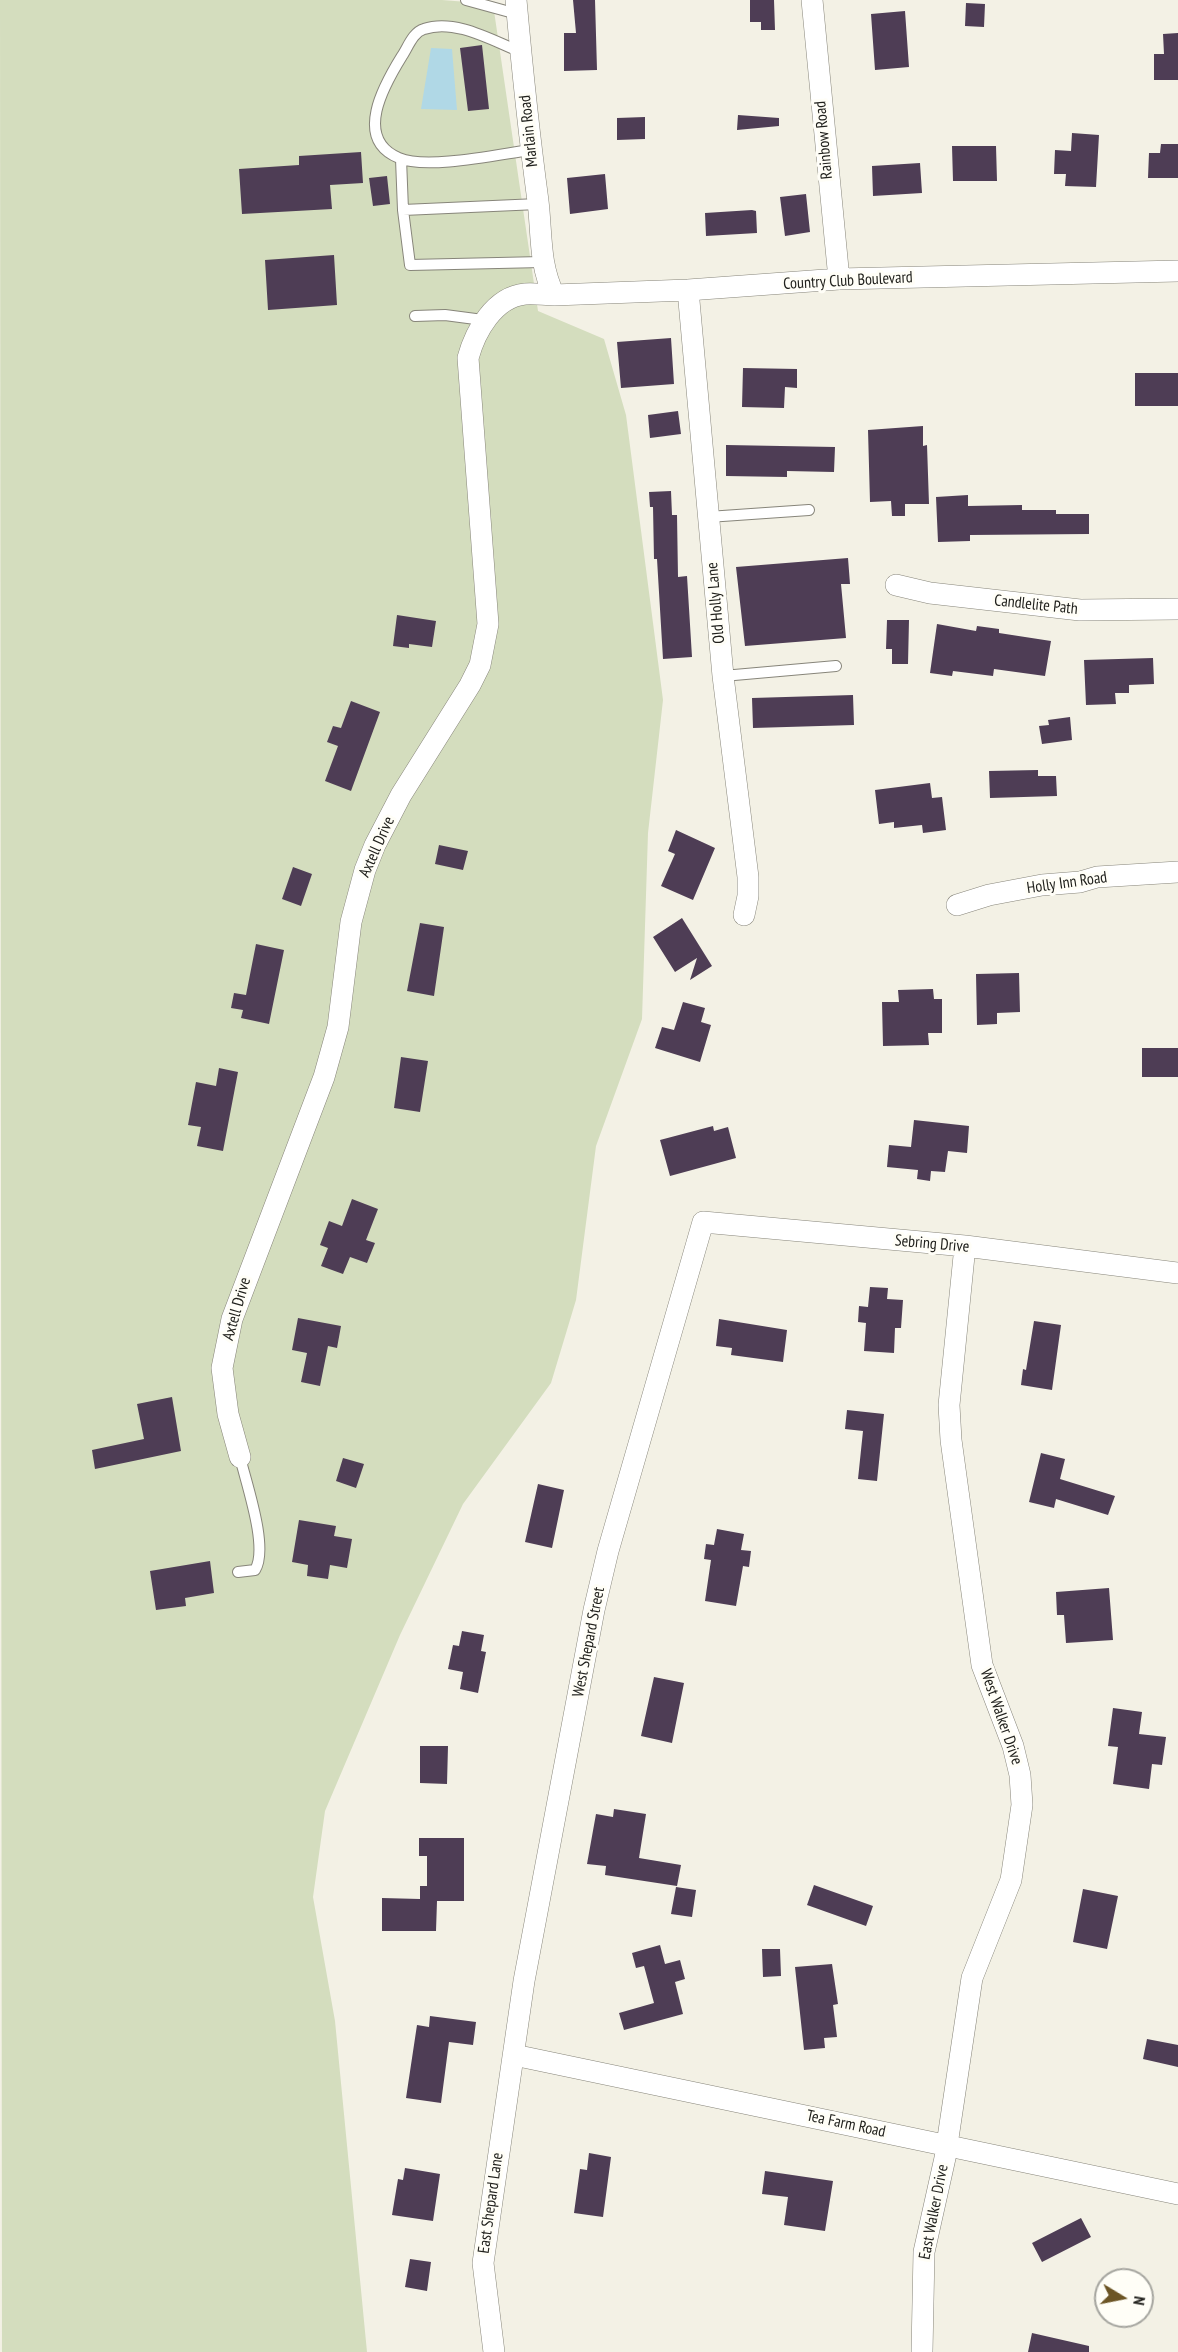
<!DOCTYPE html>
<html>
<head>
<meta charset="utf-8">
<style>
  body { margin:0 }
  #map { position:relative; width:1178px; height:2352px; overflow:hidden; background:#f3f1e5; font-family:"PT Sans Narrow",sans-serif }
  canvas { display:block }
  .north { position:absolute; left:1094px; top:2268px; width:60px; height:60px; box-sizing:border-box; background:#fffef7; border:2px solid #a6a6a0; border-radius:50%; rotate:100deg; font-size:16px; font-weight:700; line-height:24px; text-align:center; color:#21211d }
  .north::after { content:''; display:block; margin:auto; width:21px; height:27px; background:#6c5525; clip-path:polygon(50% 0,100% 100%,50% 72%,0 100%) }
</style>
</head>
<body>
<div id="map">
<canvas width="1178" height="2352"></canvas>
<div class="north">N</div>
</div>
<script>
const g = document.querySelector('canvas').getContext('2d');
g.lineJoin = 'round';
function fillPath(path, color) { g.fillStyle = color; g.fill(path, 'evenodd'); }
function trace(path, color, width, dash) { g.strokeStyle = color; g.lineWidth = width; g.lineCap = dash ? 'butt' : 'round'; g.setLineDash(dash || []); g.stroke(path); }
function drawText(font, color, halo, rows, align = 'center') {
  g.font = font + ' "PT Sans Narrow",sans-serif'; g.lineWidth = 6; g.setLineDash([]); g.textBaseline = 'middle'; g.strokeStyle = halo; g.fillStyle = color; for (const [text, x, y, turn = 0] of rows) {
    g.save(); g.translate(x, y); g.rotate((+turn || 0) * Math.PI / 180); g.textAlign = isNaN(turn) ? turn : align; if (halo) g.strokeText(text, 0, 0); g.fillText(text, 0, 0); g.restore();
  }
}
const green = new Path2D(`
  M0 0H442L493 4 538 311 604 339 626 415 663 700 648 833 642 1019 596 1146 576 1300 551 1383 463 1504 400 1635 325 1811 313 1897 335 2021 367 2352H2Z`);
const water = new Path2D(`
  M431 48 452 49 457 110 421 109Z`);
const building = new Path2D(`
  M573 0H595L597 70 564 71V33H576Z
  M750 0H774L775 30H761V22H750Z
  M966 3 985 4 984 27 965 26Z
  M905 11 909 67 875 70 871 14Z
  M1178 33V80H1154V54H1164L1163 34Z
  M482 45 489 109 468 111 460 48Z
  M738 115 779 118V126L737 130Z
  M645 117V139L617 140V118Z
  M1072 133 1099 135 1096 187 1065 186 1066 174H1054L1055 150 1071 151Z
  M1161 144H1178V178H1148L1149 153H1160Z
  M952 146H996L997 181H953Z
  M361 152 363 183 330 185 332 209 242 214 239 169 299 165V156Z
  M920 163 922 193 873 196 872 166Z
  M605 174 608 209 570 214 567 178Z
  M387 176 390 204 373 206 369 178Z
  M806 194 810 232 785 236 780 197Z
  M752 210 756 211 757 233 706 236 705 213Z
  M334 255 337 305 268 310 265 260Z
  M671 338 674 384 621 388 617 342Z
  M743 368 797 369V388L785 387 784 408 742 407Z
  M1135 373H1178V406H1135Z
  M678 411 681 434 650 438 648 415Z
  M923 426V446L927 445 929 504H905V516H892L891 501 870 502 868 430Z
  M726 445 835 447 834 472 787 471V477L726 476Z
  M671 491 672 515H677L678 577 687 576 692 657 663 659 657 559H654L653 507H650L649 492Z
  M968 495V506L1022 505V510H1056V514H1089V534L970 535V541L938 542 936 497Z
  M848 558 850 584H841L846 638 745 646 736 567Z
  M397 615 436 621 432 647 409 644V648L393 646Z
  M887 620H909L908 664H892V649H886Z
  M937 624 976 631 977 626 999 629V633L1051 641 1045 676 994 669 993 676 953 671 952 676 930 673Z
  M1153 658 1154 684 1129 685V693H1115L1116 704 1086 705 1084 660Z
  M853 695 854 725 753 728 752 698Z
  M351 701 380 712 351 791 325 781 338 746 327 742 333 726 341 728Z
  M1070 717 1072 740 1042 744 1039 726 1049 725 1048 720Z
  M1038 770V776H1056L1057 796 990 798 989 771Z
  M930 783 932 798 942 797 946 830 923 833 922 825 894 828V822L879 824 875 790Z
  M676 830 715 848 693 900 661 886 675 854 668 851Z
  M439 845 468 851 463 870 435 864Z
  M293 867 312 874 301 906 282 899Z
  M682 918 712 966 690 980 697 958 675 972 653 937Z
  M420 923 444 927 434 996 407 991Z
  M256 944 284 950 269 1024 241 1018 243 1010 231 1008 234 993 246 995Z
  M1019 973 1020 1012 997 1013V1024L977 1025 976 974Z
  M933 989 934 999H942V1033H928L929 1045 883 1046 882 1002H899L898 990Z
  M683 1002 705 1008 701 1022 711 1025 700 1062 655 1048 662 1027 674 1030Z
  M1142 1048H1178V1077H1142Z
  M401 1057 428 1061 420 1112 394 1108Z
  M219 1068 238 1072 223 1151 197 1146 201 1127 188 1125 196 1082 216 1086Z
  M914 1120 969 1126 967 1153 948 1151 945 1172 931 1171 930 1181 917 1179 918 1170 887 1167 889 1145 911 1147Z
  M713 1126 714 1131 728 1127 736 1158 670 1176 660 1140Z
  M352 1199 378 1209 366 1240 375 1243 367 1263 350 1257 343 1274 321 1266 328 1248 320 1245 329 1221 342 1226Z
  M870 1287 888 1288 887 1299 903 1300 901 1328H895L894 1353 864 1351 866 1323 858 1322 859 1306 868 1307Z
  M298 1318 341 1326 337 1348 328 1346 320 1386 301 1382 307 1353 292 1350Z
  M719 1319 787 1330 783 1362 731 1355 732 1348 716 1346Z
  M1034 1321 1061 1325 1052 1390 1021 1385 1023 1369 1026 1370Z
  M172 1397 181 1451 95 1469 92 1450 144 1439 137 1404Z
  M847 1410 884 1414 877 1481 858 1479 863 1431 845 1429Z
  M1041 1453 1065 1459 1060 1479 1115 1496 1108 1515 1056 1499 1054 1508 1029 1502Z
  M343 1458 364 1464 356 1488 336 1481Z
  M538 1484 564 1490 552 1548 525 1542Z
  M299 1520 336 1526 334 1536 352 1539 347 1568 330 1565 328 1579 307 1576 308 1565 292 1562Z
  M717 1529 744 1534 741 1550 751 1551 749 1567 743 1566 736 1606 705 1601 711 1560 704 1559 706 1544 714 1545Z
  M210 1561 214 1593 185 1598 186 1606 156 1610 150 1571Z
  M1109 1588 1113 1640 1066 1643 1064 1615H1057L1056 1592Z
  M462 1631 484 1635 481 1651 486 1652 478 1693 460 1689 463 1672 448 1669 453 1645 459 1646Z
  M654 1677 684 1683 672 1743 641 1736Z
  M1113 1708 1142 1712 1139 1734 1166 1737 1162 1765 1152 1764 1149 1789 1113 1784 1118 1747 1108 1746Z
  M420 1746H448L447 1784 420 1783Z
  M614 1809 646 1814 639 1858 681 1865 677 1886 605 1875 606 1866 587 1864 596 1814 613 1817Z
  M419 1838H464V1901H437L436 1931H382V1898L420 1899V1886H427V1856H419Z
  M814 1885 873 1906 866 1926 807 1905Z
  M676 1887 696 1890 692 1917 671 1914Z
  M1083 1889 1118 1896 1107 1949 1073 1942Z
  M660 1945 665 1964 680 1960 685 1979 675 1982 683 2014 624 2030 619 2013 654 2003 644 1966 636 1968 632 1953Z
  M762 1949H780L781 1976 763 1977Z
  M832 1964 838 2004 833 2005 837 2037 824 2038 825 2048 804 2050 795 1967Z
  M430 2016 476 2022 473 2045 449 2042 441 2103 406 2098 417 2025 429 2027Z
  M1147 2039 1178 2045V2067L1143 2059Z
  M589 2153 611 2157 603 2217 574 2213 580 2169 587 2170Z
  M405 2168 440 2174 433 2221 392 2215 398 2179 403 2180Z
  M765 2171 833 2181 825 2231 784 2225 788 2197 762 2194Z
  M1081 2218 1091 2237 1042 2262 1032 2243Z
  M410 2259 431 2262 427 2291 405 2287Z
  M1032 2333 1089 2346V2352H1028Z`);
const lane = new Path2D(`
  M466 0 517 14
  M521 52C493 41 455 18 424 29 413 32 408 47 402 56 384 85 353 139 399 158 427 170 500 154 530 150
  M401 159 403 210 410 265 542 262
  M403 210 538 204
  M415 316 445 315 483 320
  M708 517 809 510
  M723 676 836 666
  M238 1572 255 1570C269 1548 246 1483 240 1457`);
const street = new Path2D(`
  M516 0C522 67 529 134 538 201 542 235 539 264 554 295L688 290 839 279 1178 271
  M812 0 839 279
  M688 290 723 676 748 877V896L744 915
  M896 585 930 593 1080 610 1178 609
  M957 905 989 895 1042 885 1080 882 1097 877 1178 872
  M240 1457 228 1414 222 1368 232 1319 324 1077 338 1027 351 922 365 870 375 845 401 795 470 685 480 665 488 624 468 358C475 332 494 297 525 294 534 293 545 295 554 295
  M514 2055 1178 2194
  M494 2352 483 2263 524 1981 594 1610 608 1551 703 1222 965 1246 1178 1273
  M922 2352 924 2252 945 2158 972 1978 1011 1880 1022 1805 1020 1775 1013 1746 982 1665 951 1440 949 1405 965 1246`);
const streetNames = [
  ["Marlain Road",529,131,-96],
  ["Rainbow Road",824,140,-95],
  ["Country Club Boulevard",848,281,-3],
  ["Old Holly Lane",716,603,-95],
  ["Candlelite Path",1036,605,6],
  ["Axtell Drive",377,847,-66],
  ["Holly Inn Road",1067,883,-8],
  ["Sebring Drive",932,1244,5],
  ["Axtell Drive",237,1309,-74],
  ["West Shepard Street",589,1642,-79],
  ["West Walker Drive",1001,1717,71],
  ["Tea Farm Road",846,2124,12],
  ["East Shepard Lane",491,2203,-82],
  ["East Walker Drive",934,2212,-79]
];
fillPath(green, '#d4ddbe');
fillPath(water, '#b0d8e6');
fillPath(building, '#4e3d55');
trace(lane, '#87857a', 12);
trace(street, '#87857a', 22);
trace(lane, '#fff', 10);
trace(street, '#fff', 21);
drawText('16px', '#21211d', '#fffef7', streetNames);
</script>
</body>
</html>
